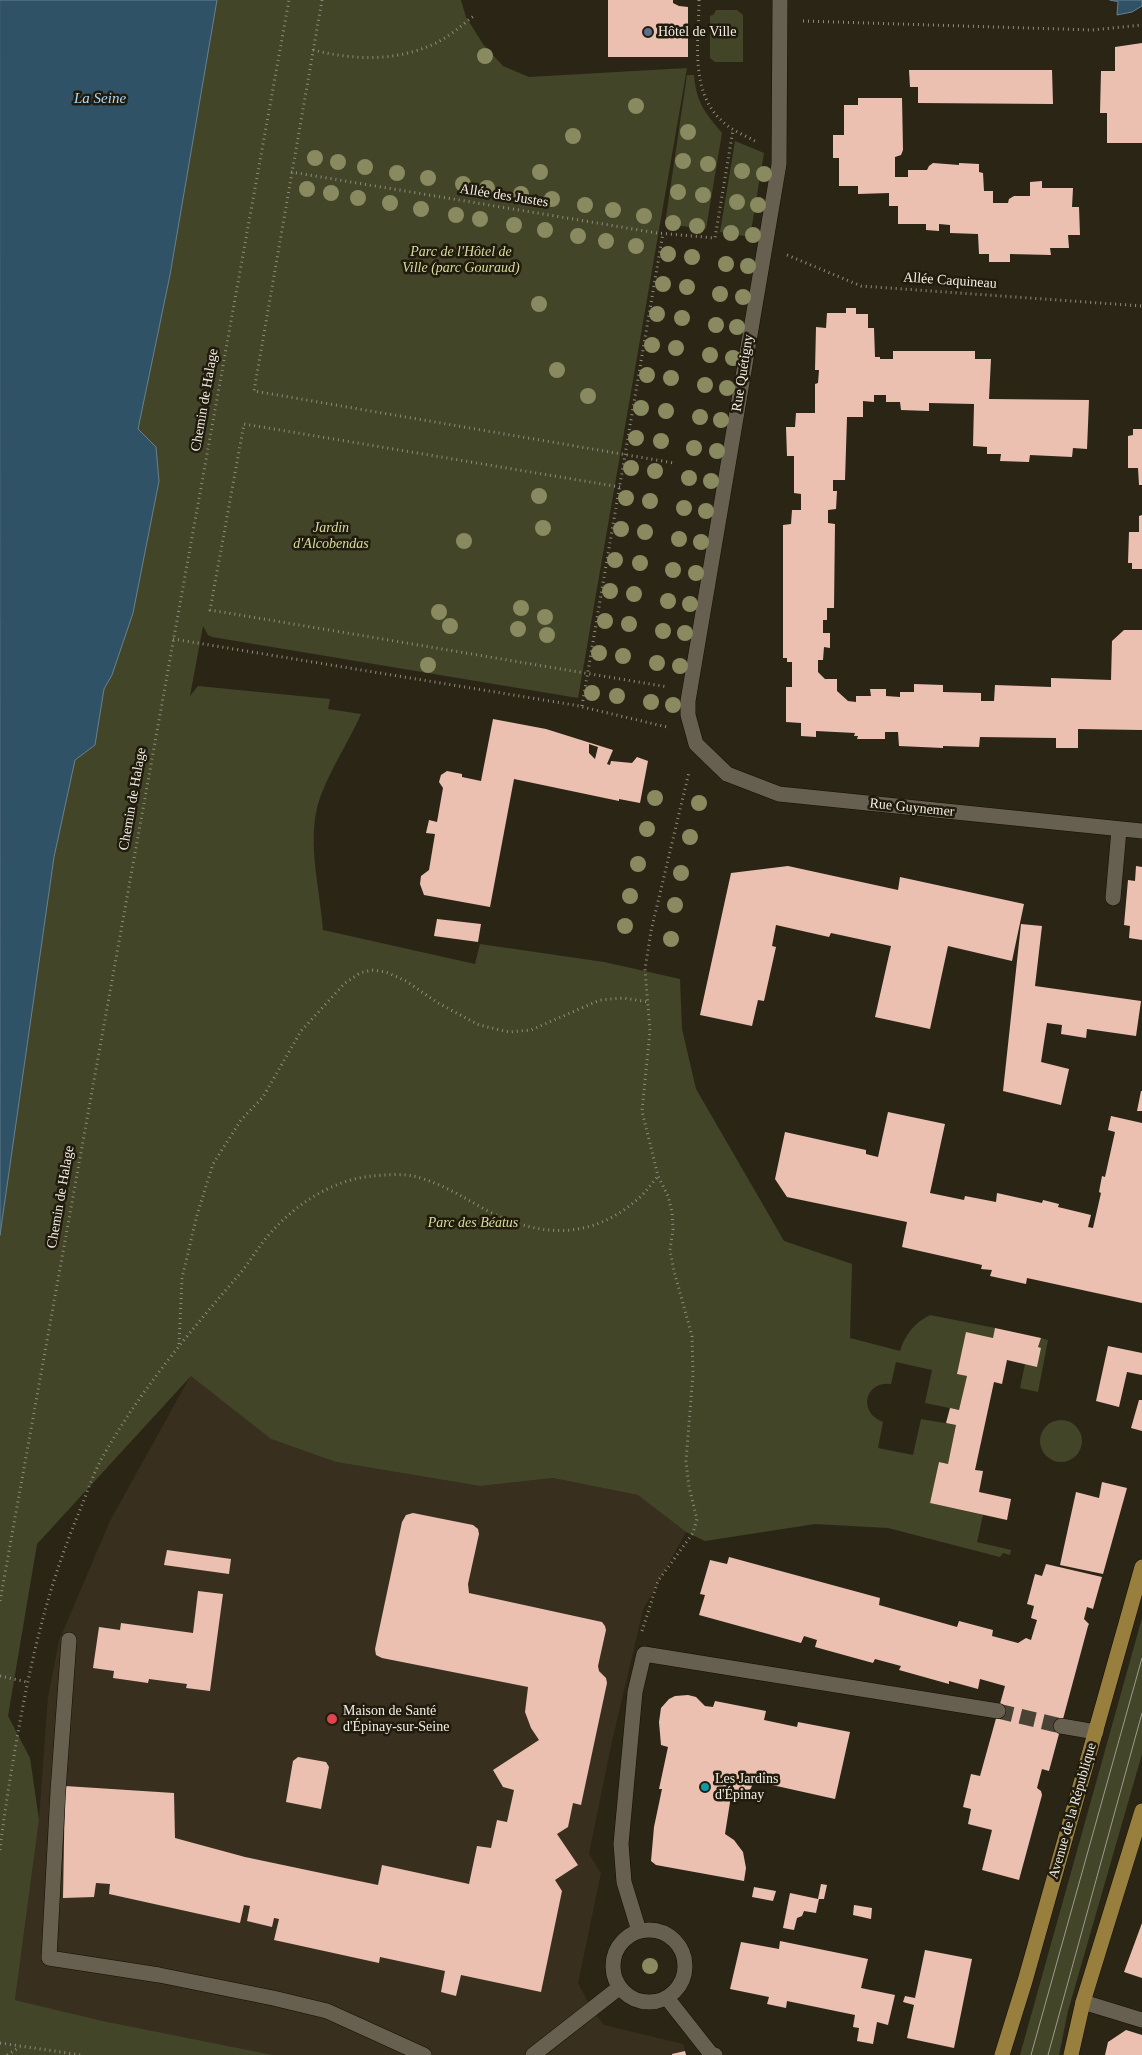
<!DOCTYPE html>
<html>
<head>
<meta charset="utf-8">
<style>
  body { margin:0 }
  canvas { display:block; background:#2b2516 }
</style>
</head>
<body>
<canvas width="1142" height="2055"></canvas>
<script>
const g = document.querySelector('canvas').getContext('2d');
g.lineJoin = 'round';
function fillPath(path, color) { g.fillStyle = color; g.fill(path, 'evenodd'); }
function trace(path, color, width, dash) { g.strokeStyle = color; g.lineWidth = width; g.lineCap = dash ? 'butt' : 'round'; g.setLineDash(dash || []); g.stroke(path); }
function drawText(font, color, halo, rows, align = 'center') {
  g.font = font + ' "Times New Roman",serif'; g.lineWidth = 5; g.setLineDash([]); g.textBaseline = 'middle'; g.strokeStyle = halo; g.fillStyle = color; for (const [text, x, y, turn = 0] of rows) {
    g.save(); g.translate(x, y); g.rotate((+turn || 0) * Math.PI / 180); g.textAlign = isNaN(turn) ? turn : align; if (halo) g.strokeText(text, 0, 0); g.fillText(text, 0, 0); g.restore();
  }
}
const medical = new Path2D(`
  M191 1375 271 1439 336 1462 480 1486 553 1478 639 1495 686 1532 643 1610 612 1741 589 1854 601 1873 578 1983 592 2010 604 2025 683 2044 686 2055H273L103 2021 15 2000 39 1820 48 1697 59 1641 110 1521Z`);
const green = new Path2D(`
  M217 0H461L466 17 483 44 503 66 529 77 687 68 578 698 212 637 208 635 203 626 190 696 198 686 330 699 328 709 361 714C348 744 325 777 317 808 308 847 320 890 323 930L475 964 480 944 604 962 680 979 682 1029 696 1089 784 1241 852 1264 850 1338 900 1351C905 1335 914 1323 930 1315L995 1328 993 1338 967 1332 958 1374 967 1376 959 1410 925 1403 932 1370 896 1362 891 1384C864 1381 858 1413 883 1422L878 1448 913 1455 921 1419 956 1425 948 1464 939 1462 930 1503 983 1515 977 1542 1011 1550 1010 1555 1003 1553 1000 1557 888 1528 815 1524 705 1541 686 1532 638 1495 553 1478 480 1486 336 1462 271 1439 191 1376 37 1544 8 1716 30 1758 39 1820 15 2000 103 2021 273 2055H0V1235L54 857 75 760 95 745 104 689 112 675 156 447 138 429 170 275Z
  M716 10H737L743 15V62H715L710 58V16L714 14Z
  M687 75H694C696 102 705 113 722 133L706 229 665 224Z
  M735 141 764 153 750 237 720 232Z
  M1041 1338 1048 1340 1038 1392 1020 1388 1025 1364 1037 1367 1041 1348 1038 1347Z
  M1040 1441a21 21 0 1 1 42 0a21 21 0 1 1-42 0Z
  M1142 1618V1754L1068 2011 1059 2055H1020Z`);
const water = new Path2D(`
  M0 0H217L170 275 138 429 156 447 159 481 133 613 112 675 104 689 95 745 75 760 54 857 0 1235Z
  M1110 0H1142V6L1132 12 1117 15 1118 2Z`);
const building = new Path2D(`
  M608 0H673V3L679 6 688 7V57H608Z
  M1142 43V143H1107V113H1100L1101 71H1115V47Z
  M909 70H1052L1053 104 918 103V87H910Z
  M858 98H902L903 150 901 155 895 157V177H908V170H927L929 166 933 163 959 165V163L979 164V172L983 173 984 191H993V203H1008L1009 199 1014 196H1030V182L1042 181V188H1073L1072 207H1079L1080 235H1068L1069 248H1050L1051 255 1010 254V262H989V254H979L978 234 950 233V225L939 224V231L926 230V224H898V206H889V193L858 194V186H839V158H833V135H844V105H858Z
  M846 308H856V314H868V328H874L875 357H880V359H893V351H975V359H991L989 399 1089 400 1087 449 1073 448 1072 457 1030 455 1029 462 1000 461 1001 454H987V447L973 446 974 404 929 403V411L901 410 900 402H886V395H874V402L863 401V417H847L845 480H833V491H837L836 509 828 510V523L835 524 834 608H827V620H823V633H830V648L824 647 823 660H818V672L825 679H837V691L848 701 856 702V696H871L870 689H886V696L900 697V692H914V684L943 685V692L981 693V701H994L995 685 1051 687V678L1111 680 1112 641 1124 630H1142V730L1078 729V748H1056V738L980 737 979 747 943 746V748L899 746 898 732H885V739H857L858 736H854L855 733 816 731V737L801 736V723L786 722V687H792V662H787V658H783V525L791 524 792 510H801V494L794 493V456H787L786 427H795L796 413H815V384L818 383 819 370H815L816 327 826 328 827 313H846Z
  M1133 429H1142V485H1139L1138 468H1128V436L1133 435Z
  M1142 515V569H1132V563H1128L1129 532H1139V516Z
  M493 719 546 729 613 750 607 764 610 765 611 761 632 763 637 757 648 761 640 803 619 799V801L514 779 490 907 424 895 420 884 421 876 429 870 435 834 426 833 429 820 437 822 443 788 439 782 441 775 447 771 462 774V777L481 781ZM589 744 598 747 595 759 589 753Z
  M788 866 898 890 900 877 1024 904 1012 961 948 946 930 1029 875 1017 891 946 831 933 829 937 776 925 772 946 776 947 764 1001 758 1000 752 1026 700 1015 731 873Z
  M1136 866 1142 867V940L1129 938 1130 926 1124 925 1128 880 1135 881Z
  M437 919 481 924 478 942 434 936Z
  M1021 924 1042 926 1035 986 1141 1001 1136 1036 1087 1029 1086 1038 1061 1034 1062 1025 1047 1023 1041 1062 1069 1069 1061 1105 1003 1091Z
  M1141 1091H1142V1111H1137Z
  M888 1112 945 1124 930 1193 964 1200 965 1196 996 1202 997 1193 1042 1203 1043 1200 1059 1204 1058 1207 1091 1215 1088 1227 1093 1228 1101 1193 1099 1192 1102 1176 1105 1177 1115 1132 1108 1130 1111 1116 1142 1123V1303L1027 1278 1026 1284 990 1276 992 1270 981 1269 982 1265 902 1247 907 1222 787 1197 775 1179 785 1132 866 1150V1154L878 1157Z
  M995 1328 1041 1338 1038 1347 1041 1348 1037 1367 1007 1360 1002 1384 994 1382 975 1470 983 1471 979 1492 1011 1499 1007 1520 930 1503 939 1462 948 1464 956 1425 946 1423 950 1408 959 1410 967 1376 957 1374 966 1332 993 1338Z
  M1108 1346 1142 1353V1375L1127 1372 1119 1407 1096 1401Z
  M1139 1400H1142V1431L1131 1428Z
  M1102 1482 1127 1488 1103 1574 1060 1565 1076 1492 1099 1498Z
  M413 1513 473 1525 478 1529 479 1534 468 1584 469 1593 602 1622 605 1626 606 1630 598 1666 599 1671 606 1678 607 1683 581 1805 573 1803 568 1827 557 1834 578 1865 555 1880 562 1891 541 1992 461 1975 456 1996 441 1992 445 1971 380 1957 379 1963 274 1940 279 1919 274 1918 272 1927 247 1921 250 1906 244 1905 240 1923 109 1894 110 1884 96 1883 94 1897 63 1898 65 1786 174 1793 175 1838 245 1857 378 1885 382 1865 469 1884 477 1846 491 1848 497 1820 507 1822 514 1790 503 1787 493 1770 539 1740 531 1728 525 1712 528 1687 382 1658 376 1655 375 1649 402 1522 406 1515Z
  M167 1550 231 1559 229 1574 164 1565Z
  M729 1557 880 1598 879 1605 957 1627 959 1621 993 1630 992 1636 1018 1643 1026 1638 1031 1640 1037 1620 1031 1618 1034 1606 1027 1604 1035 1574 1042 1576 1046 1564 1102 1577 1093 1609 1087 1607 1084 1619 1089 1624 1088 1626 1049 1771 1042 1769 1037 1788 1041 1791 1042 1795 1019 1880 982 1870 992 1830 968 1824 971 1809 963 1807 971 1774 980 1776 1005 1686 980 1679 978 1689 949 1681V1684L899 1670 901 1666 875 1659 873 1663 815 1647 817 1640 804 1636 801 1643 699 1615 705 1595 700 1594 710 1560 727 1564Z
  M198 1591 223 1594 210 1691 186 1688 187 1684 149 1679 148 1683 113 1678 114 1671 93 1668 99 1627 120 1630 121 1623 193 1633Z
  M688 1695 696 1697 705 1706 713 1707 715 1701 766 1711 764 1720 797 1727 798 1722 850 1732 835 1799 754 1781 751 1788 746 1794 740 1796H731L725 1834 734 1840 743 1852 746 1868 744 1881 656 1865 651 1861 654 1827 662 1789H659L668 1747 661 1745 659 1722 661 1708 669 1699 675 1696Z
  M298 1757 326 1762 329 1767 321 1809 286 1802 293 1761Z
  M821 1884 827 1885 824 1899H819L816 1913 804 1911 802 1916 797 1918 794 1930 783 1928 790 1893 818 1899Z
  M754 1887 776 1891 773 1901 752 1897Z
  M854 1905 872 1908 871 1919 853 1915Z
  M1142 1923V1978L1124 1972Z
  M780 1941 868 1959 861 1988 895 1995 888 2025 877 2022 873 2044 857 2041 859 2028 853 2027 855 2015 787 2001 786 2008 767 2004 769 1997 730 1989 741 1942 779 1949Z
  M925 1950 972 1959 954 2048 907 2038 914 2005 903 2002 905 1996 915 1998Z
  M1126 2030 1142 2035V2055H1105L1108 2042Z
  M685 2051 686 2055H672V2054Z`);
const minorTunnel = new Path2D(`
  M998 1711 1061 1726`);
const path = new Path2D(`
  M322 0 254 391 674 463
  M699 0C699 40 689 91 722 121 731 130 744 135 755 141
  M803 21 1092 30 1142 25
  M313 50C354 60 394 62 434 44 449 37 462 25 475 15
  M291 172 657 233 715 238 733 130
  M787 255 861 286 1142 306
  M620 487 244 424 210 610 668 687
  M173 639 574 705 667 727
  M582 706 663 233
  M179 1344 182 1278 197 1215 213 1164 241 1120 263 1097 301 1031 345 983 360 973 372 970 386 972 406 981 438 1003 479 1025 509 1032 531 1030 600 1000 623 998 649 1002
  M0 1601 289 0
  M642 1631 658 1581 693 1533 697 1519 689 1487 686 1461 693 1374 692 1336 674 1271 670 1250 673 1229 672 1212 668 1196 658 1176 642 1111 650 1031 645 969 651 931 689 772
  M0 1676 27 1682
  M0 1850C4 1814 10 1779 16 1744 30 1663 48 1585 80 1510 87 1493 93 1474 102 1458 139 1392 188 1334 237 1277 248 1265 256 1250 267 1237 293 1206 331 1180 372 1176 385 1175 404 1173 417 1177 443 1184 464 1198 488 1211 541 1238 592 1240 639 1198 646 1192 652 1183 658 1176
  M0 2043 81 2055
  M7 2055 20 2047`);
const minor = new Path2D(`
  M780 0 779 164 688 701V715L696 744 727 774 779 794 1142 831
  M1113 898 1119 830
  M69 1640 58 1791 49 1958 159 1975 273 1998 327 2011 424 2055
  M1061 1726 1096 1732
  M613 1966a36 36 0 1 1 72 0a36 36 0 1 1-72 0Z
  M639 1931 624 1882 621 1844 635 1692 644 1654 998 1711
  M667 1998 711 2054 715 2055
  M1083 2002 1142 2020
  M533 2055 620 1987`);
const major = new Path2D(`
  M1002 2055 1025 1981 1142 1567
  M1071 2055 1083 2002 1142 1811`);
const tram = new Path2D(`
  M1031 2055 1142 1658
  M1048 2055 1142 1713`);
const trees = [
  [485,56],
  [636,106],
  [688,132],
  [573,136],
  [315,158],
  [683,161],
  [338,162],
  [708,164],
  [365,167],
  [742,171],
  [540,172],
  [397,173],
  [764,174],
  [428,178],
  [463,184],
  [487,188],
  [307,189],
  [678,192],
  [331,193],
  [521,194],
  [703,195],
  [358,198],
  [552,199],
  [737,202],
  [390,203],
  [585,205],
  [758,205],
  [421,209],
  [613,210],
  [456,215],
  [644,216],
  [480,219],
  [673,223],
  [514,225],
  [697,226],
  [545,230],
  [731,233],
  [753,235],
  [578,236],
  [606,241],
  [636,246],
  [668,254],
  [692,257],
  [726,264],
  [748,266],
  [663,284],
  [687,287],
  [720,294],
  [743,297],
  [539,304],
  [657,314],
  [682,318],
  [716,325],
  [737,327],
  [652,345],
  [676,348],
  [710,355],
  [733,358],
  [557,370],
  [647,375],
  [671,378],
  [705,385],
  [727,388],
  [588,396],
  [641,408],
  [666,411],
  [700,417],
  [721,420],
  [636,438],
  [661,441],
  [694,448],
  [717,451],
  [631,468],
  [655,471],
  [689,478],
  [711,481],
  [539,496],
  [626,498],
  [650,501],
  [684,508],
  [706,511],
  [543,528],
  [621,529],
  [645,532],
  [679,539],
  [464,541],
  [701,542],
  [615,560],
  [640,563],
  [673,570],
  [696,573],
  [610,591],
  [634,594],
  [668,601],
  [690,604],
  [521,608],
  [439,612],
  [545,617],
  [605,621],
  [629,624],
  [450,626],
  [518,629],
  [663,631],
  [685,633],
  [547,635],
  [599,653],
  [623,656],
  [657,663],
  [428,665],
  [680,666],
  [592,693],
  [617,696],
  [651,702],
  [673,705],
  [655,798],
  [699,803],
  [647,829],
  [690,837],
  [638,864],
  [681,873],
  [630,896],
  [675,905],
  [625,926],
  [671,939],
  [650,1966]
];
const markers = [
  [648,32,5,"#5c6f8a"],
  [332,1719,6,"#e0444e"],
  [705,1787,5,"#0f9aa8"]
];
const poiNames = [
  ["Hôtel de Ville",658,32],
  ["Maison de Santé",343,1711],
  ["d'Épinay-sur-Seine",343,1727],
  ["Les Jardins",715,1779],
  ["d'Épinay",715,1795]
];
const streetNames = [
  ["Allée des Justes",504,196,9],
  ["Allée Caquineau",950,281,4],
  ["Rue Quétigny",743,373,-81],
  ["Chemin de Halage",205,400,-80],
  ["Chemin de Halage",133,799,-80],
  ["Rue Guynemer",912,808,6],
  ["Chemin de Halage",61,1197,-80],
  ["Avenue de la République",1073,1811,-74]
];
const parkNames = [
  ["Parc de l'Hôtel de",461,252],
  ["Ville (parc Gouraud)",461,268],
  ["Jardin",331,528],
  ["d'Alcobendas",331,544],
  ["Parc des Béatus",473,1223]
];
const waterNames = [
  ["La Seine",100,99]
];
fillPath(medical, '#382f1f');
fillPath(green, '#424527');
fillPath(water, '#305267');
trace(water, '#6a818d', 1);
fillPath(building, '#ebc0b1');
trace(minorTunnel, '#494335', 15, [15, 8]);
trace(minor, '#130e03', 16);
trace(major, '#130e03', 16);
trace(path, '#908b7f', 3, [1, 4]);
trace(minor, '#676050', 15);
trace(major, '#997f3d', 15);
trace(tram, '#9f9a8f', 1);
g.fillStyle = '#8a8a60';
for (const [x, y] of trees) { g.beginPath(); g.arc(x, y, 8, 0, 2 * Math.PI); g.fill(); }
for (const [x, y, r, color] of markers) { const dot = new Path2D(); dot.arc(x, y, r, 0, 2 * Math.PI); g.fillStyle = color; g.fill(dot); trace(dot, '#211b0d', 2); }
drawText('14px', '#f2eee5', '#211b0d', poiNames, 'left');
drawText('14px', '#f2eee5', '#211b0d', streetNames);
drawText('italic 14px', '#d7dd9d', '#211b0d', parkNames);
drawText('italic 15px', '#aadafa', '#211b0d', waterNames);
</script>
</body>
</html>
